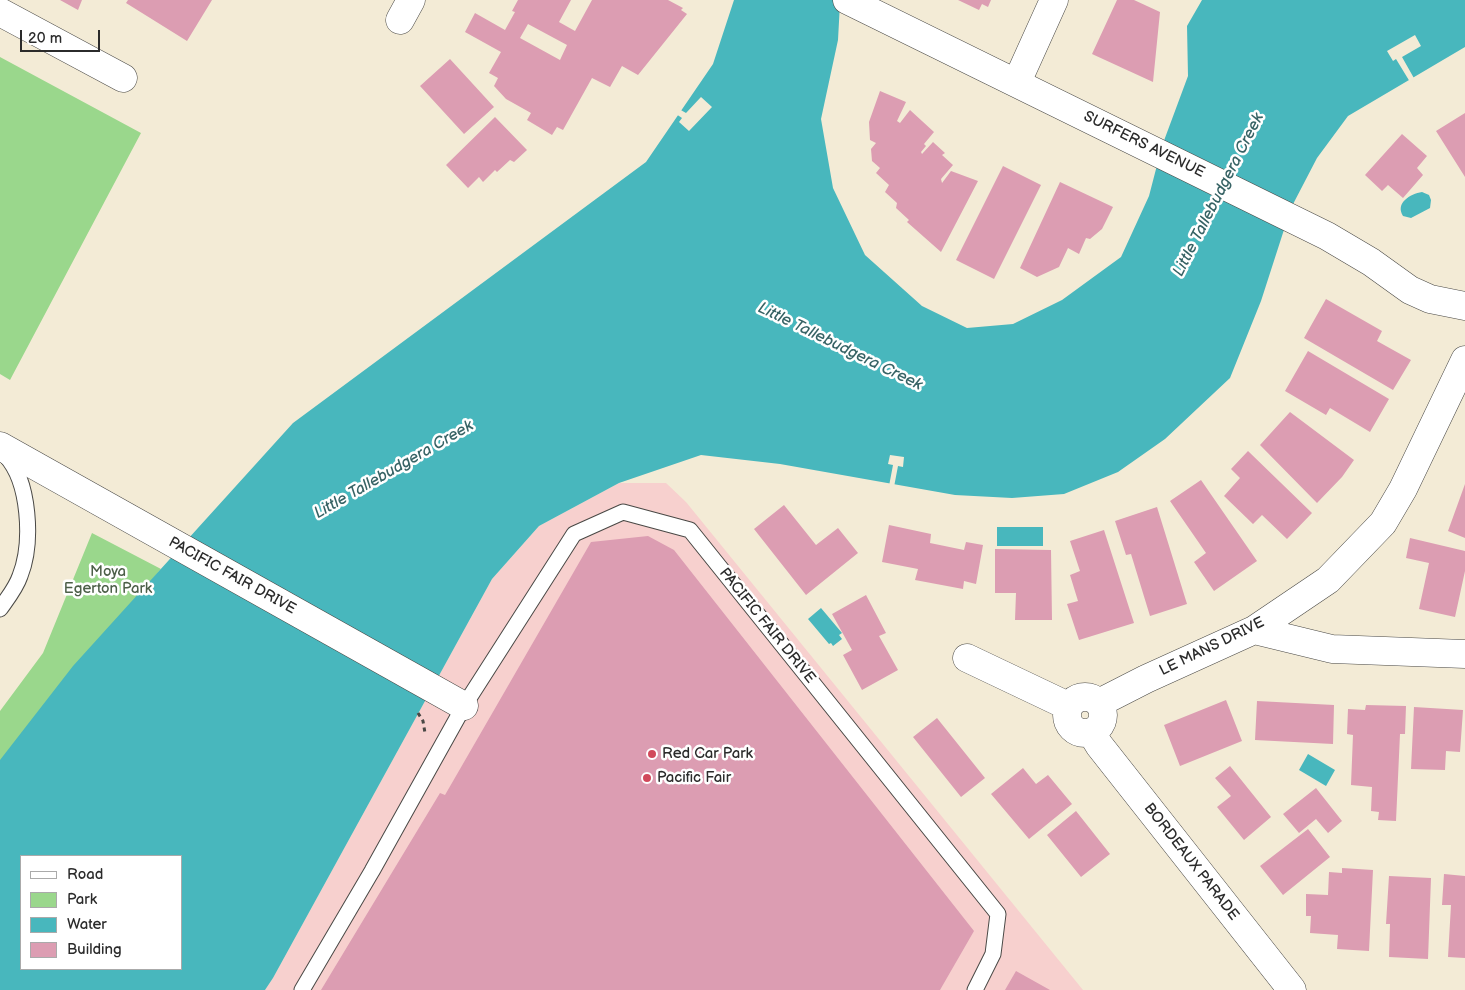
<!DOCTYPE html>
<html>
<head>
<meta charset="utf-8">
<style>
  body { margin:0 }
  #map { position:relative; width:1465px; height:990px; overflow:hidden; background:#f3ebd6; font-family:"Balsamiq Sans",sans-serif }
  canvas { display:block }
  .legend { position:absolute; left:20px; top:855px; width:162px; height:115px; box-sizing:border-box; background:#fff; border:1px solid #aaa; margin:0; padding:6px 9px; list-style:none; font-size:15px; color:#2b2b2b }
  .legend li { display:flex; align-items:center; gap:10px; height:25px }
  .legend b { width:25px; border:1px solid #aaa }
  .scale { position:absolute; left:20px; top:30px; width:80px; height:22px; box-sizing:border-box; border:2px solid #2b2b2b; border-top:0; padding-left:6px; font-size:15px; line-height:18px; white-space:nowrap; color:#2b2b2b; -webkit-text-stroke:4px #fff; paint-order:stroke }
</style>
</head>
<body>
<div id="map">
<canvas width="1465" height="990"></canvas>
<ul class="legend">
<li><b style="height:6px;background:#fff"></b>Road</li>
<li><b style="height:14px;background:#9ad78c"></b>Park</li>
<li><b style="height:14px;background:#48b7bd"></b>Water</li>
<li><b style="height:14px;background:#dc9db2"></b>Building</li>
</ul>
<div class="scale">20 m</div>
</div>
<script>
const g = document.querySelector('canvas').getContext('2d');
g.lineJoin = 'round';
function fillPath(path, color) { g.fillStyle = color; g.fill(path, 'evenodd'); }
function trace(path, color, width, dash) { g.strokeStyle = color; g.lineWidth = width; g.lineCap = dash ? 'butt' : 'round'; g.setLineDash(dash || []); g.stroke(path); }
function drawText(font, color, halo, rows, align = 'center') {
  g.font = font + ' "Balsamiq Sans",sans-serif'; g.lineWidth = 5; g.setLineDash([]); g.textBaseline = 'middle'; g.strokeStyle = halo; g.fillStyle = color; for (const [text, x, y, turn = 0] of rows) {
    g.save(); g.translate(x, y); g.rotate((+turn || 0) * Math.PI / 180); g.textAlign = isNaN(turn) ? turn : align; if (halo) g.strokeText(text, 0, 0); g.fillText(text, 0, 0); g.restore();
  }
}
const built = new Path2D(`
  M619 483H666L686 502 1083 990H265L273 978 492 579 539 526Z`);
const green = new Path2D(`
  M0 57 141 133 10 380 0 374Z
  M92 533 161 569 0 762V711L43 653Z`);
const water = new Path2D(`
  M734 0H843L840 3 838 40 821 119 833 188 865 255 922 306 967 328 1013 324 1062 300 1121 257 1149 196 1162 146 1188 76 1187 26 1202 0H1465V47L1348 116 1317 158 1291 208 1261 301 1230 378 1165 439 1118 472 1064 494 1012 498 955 495 780 464 701 455 619 483 539 526 492 579 273 978 265 990H0V760L73 666 293 423 646 162 713 64ZM21 856H181V969H21Z
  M1422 192 1429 195 1431 200 1430 208 1411 218 1403 216C1395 203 1410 194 1422 192Z
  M997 527H1043V546H997Z
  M821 608 842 633 839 635 842 639 833 646 831 643 829 644 808 619Z
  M1308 754 1335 770 1326 786 1299 770Z`);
const pier = new Path2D(`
  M1415 35 1421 46 1402 57 1415 80 1410 82 1396 59 1393 61 1387 51Z
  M701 97 712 107 689 131 679 122 682 118 676 114 679 109 686 113Z
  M890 455 904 457 903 467 898 466 894 487 889 486 893 465 888 464Z`);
const building = new Path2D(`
  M60 0H82L78 10Z
  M128 0H212L187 41 126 3Z
  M518 0H571L559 22 575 31 592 0H668L683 8 681 10 687 14 638 75 622 66 610 87 592 78 563 130 557 127 552 135 527 120 531 113 506 99 494 86 498 78 489 73 501 52 465 32 475 13 505 30 515 12 512 11ZM528 24 567 45 560 60 520 38Z
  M958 0H991L988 7 982 4 979 10Z
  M1117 0H1134L1160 12 1153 82 1092 54Z
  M450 59 494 107 464 134 420 86Z
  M880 91 906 102 897 121 900 123 910 110 934 132 924 144 926 146 921 152 922 154 933 142 945 153 942 155 953 165 941 179 942 183 951 171 978 181 941 252 907 222 909 220 896 208 897 203 885 192 889 185 876 173 880 168 872 161 871 149 876 143 870 140 869 122Z
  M1465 113V177L1436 131Z
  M495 117 527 150 514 162 510 160 497 172 495 170 483 182 479 177 468 188 446 165Z
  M1402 134 1427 156 1417 168 1423 175 1403 198 1388 185 1382 191 1365 175Z
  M1003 166 1041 185 994 279 956 260Z
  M1060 182 1113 207 1102 229 1090 239 1086 238 1079 254 1068 248 1059 267 1037 277 1020 268Z
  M1326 299 1382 331 1377 341 1411 360 1393 390 1304 338Z
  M1308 351 1389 399 1370 432 1330 408 1326 415 1285 391Z
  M1290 412 1354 460 1342 477 1317 503 1260 445Z
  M1248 451 1312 513 1287 539 1262 515 1253 524 1224 496 1240 478 1231 469Z
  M1201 480 1257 561 1214 591 1194 562 1206 553 1170 501Z
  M1465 484V538L1448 531Z
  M784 505 816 545 838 528 858 553 806 595 754 529Z
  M1157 507 1187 604 1150 616 1131 554 1126 555 1115 521Z
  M889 525 931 534 930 543 964 550 966 542 983 545 976 584 964 581 963 589 915 580 918 569 882 562Z
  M1104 530 1134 623 1079 640 1067 604 1078 601 1070 575 1080 571 1070 541Z
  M648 536 674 550 974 931 940 990H321L440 793 445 795 591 542Z
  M1410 538 1465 551V571L1455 617 1419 609 1429 563 1406 558Z
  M995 549 1051 550 1052 620H1015L1016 593H995Z
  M866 595 886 633 879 636 898 670 862 690 843 655 852 650 832 614Z
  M1226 700 1242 741 1180 766 1164 725Z
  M1257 701 1334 705 1333 744 1255 740Z
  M1366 705 1406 706 1405 734H1400L1396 821 1378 820 1379 812 1371 811 1372 787 1351 785 1353 735 1347 734 1348 709 1365 710Z
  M1414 707 1463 710 1460 752 1446 751 1445 770 1411 769Z
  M937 718 985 778 961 797 913 737Z
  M1230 766 1271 817 1244 840 1217 807 1231 796 1215 778Z
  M1023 768 1036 784 1048 775 1072 804 1029 839 991 794Z
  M1316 788 1342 821 1328 833 1316 819 1299 833 1283 814Z
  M1076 811 1110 854 1081 877 1047 835Z
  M1308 829 1330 857 1283 895 1260 866Z
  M1342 868 1373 870 1369 951 1337 949 1338 935 1310 933 1311 916H1306V894L1328 895 1329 872 1342 873Z
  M1444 874 1465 876V958L1448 957 1451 905H1442Z
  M1389 876 1431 878 1428 959 1389 957 1390 924H1386Z
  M1016 971 1050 990H1005Z`);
const path = new Path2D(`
  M418 713 423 721 425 733`);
const lane = new Path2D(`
  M0 609C7 599 16 588 20 576 33 543 30 481 5 455
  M302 990 372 871 464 706 574 534 623 512 690 530 998 914 993 954 975 990`);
const street = new Path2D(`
  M0 12 123 78
  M400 20 411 0
  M1017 82 1054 0
  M0 446 464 706
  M1254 630 1332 649 1465 654
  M967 658 1068 706
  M1067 715a18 18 0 1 1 36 0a18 18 0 1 1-36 0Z
  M1099 703 1146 679 1254 630 1328 580 1383 523 1403 489 1465 360
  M1091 732 1099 745 1292 990`);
const secondary = new Path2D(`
  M847 0 1327 236 1371 262 1410 290 1430 299 1465 306`);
const markers = [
  [652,754,5,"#d1495b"],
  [647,778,5,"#d1495b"]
];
const streetNames = [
  ["SURFERS AVENUE",1144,145,26],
  ["PACIFIC FAIR DRIVE",232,576,29],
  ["PACIFIC FAIR DRIVE",767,626,51],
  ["LE MANS DRIVE",1212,647,-26],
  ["BORDEAUX PARADE",1191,862,52]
];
const parkNames = [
  ["Moya",108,572],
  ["Egerton Park",108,589]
];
const poiNames = [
  ["Red Car Park",662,754],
  ["Pacific Fair",657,778]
];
const waterNames = [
  ["Little Tallebudgera Creek",1219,195,-63],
  ["Little Tallebudgera Creek",840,347,26],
  ["Little Tallebudgera Creek",394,470,-30]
];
fillPath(built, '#f7d0ce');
fillPath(green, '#9ad78c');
fillPath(water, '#48b7bd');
fillPath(pier, '#f3ebd6');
fillPath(building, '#dc9db2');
trace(lane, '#494845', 17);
trace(street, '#494845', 29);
trace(secondary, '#494845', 29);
trace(path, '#494845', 3, [4, 4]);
trace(lane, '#fff', 15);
trace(street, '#fff', 28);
trace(secondary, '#fff', 28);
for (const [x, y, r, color] of markers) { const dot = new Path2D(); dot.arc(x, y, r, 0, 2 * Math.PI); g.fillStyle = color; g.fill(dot); trace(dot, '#fff', 2); }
drawText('15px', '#2b2b2b', '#fff', streetNames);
drawText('15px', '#4c5f48', '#fff', parkNames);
drawText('15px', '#2b2b2b', '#fff', poiNames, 'left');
drawText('italic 16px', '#376365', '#fff', waterNames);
</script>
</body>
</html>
